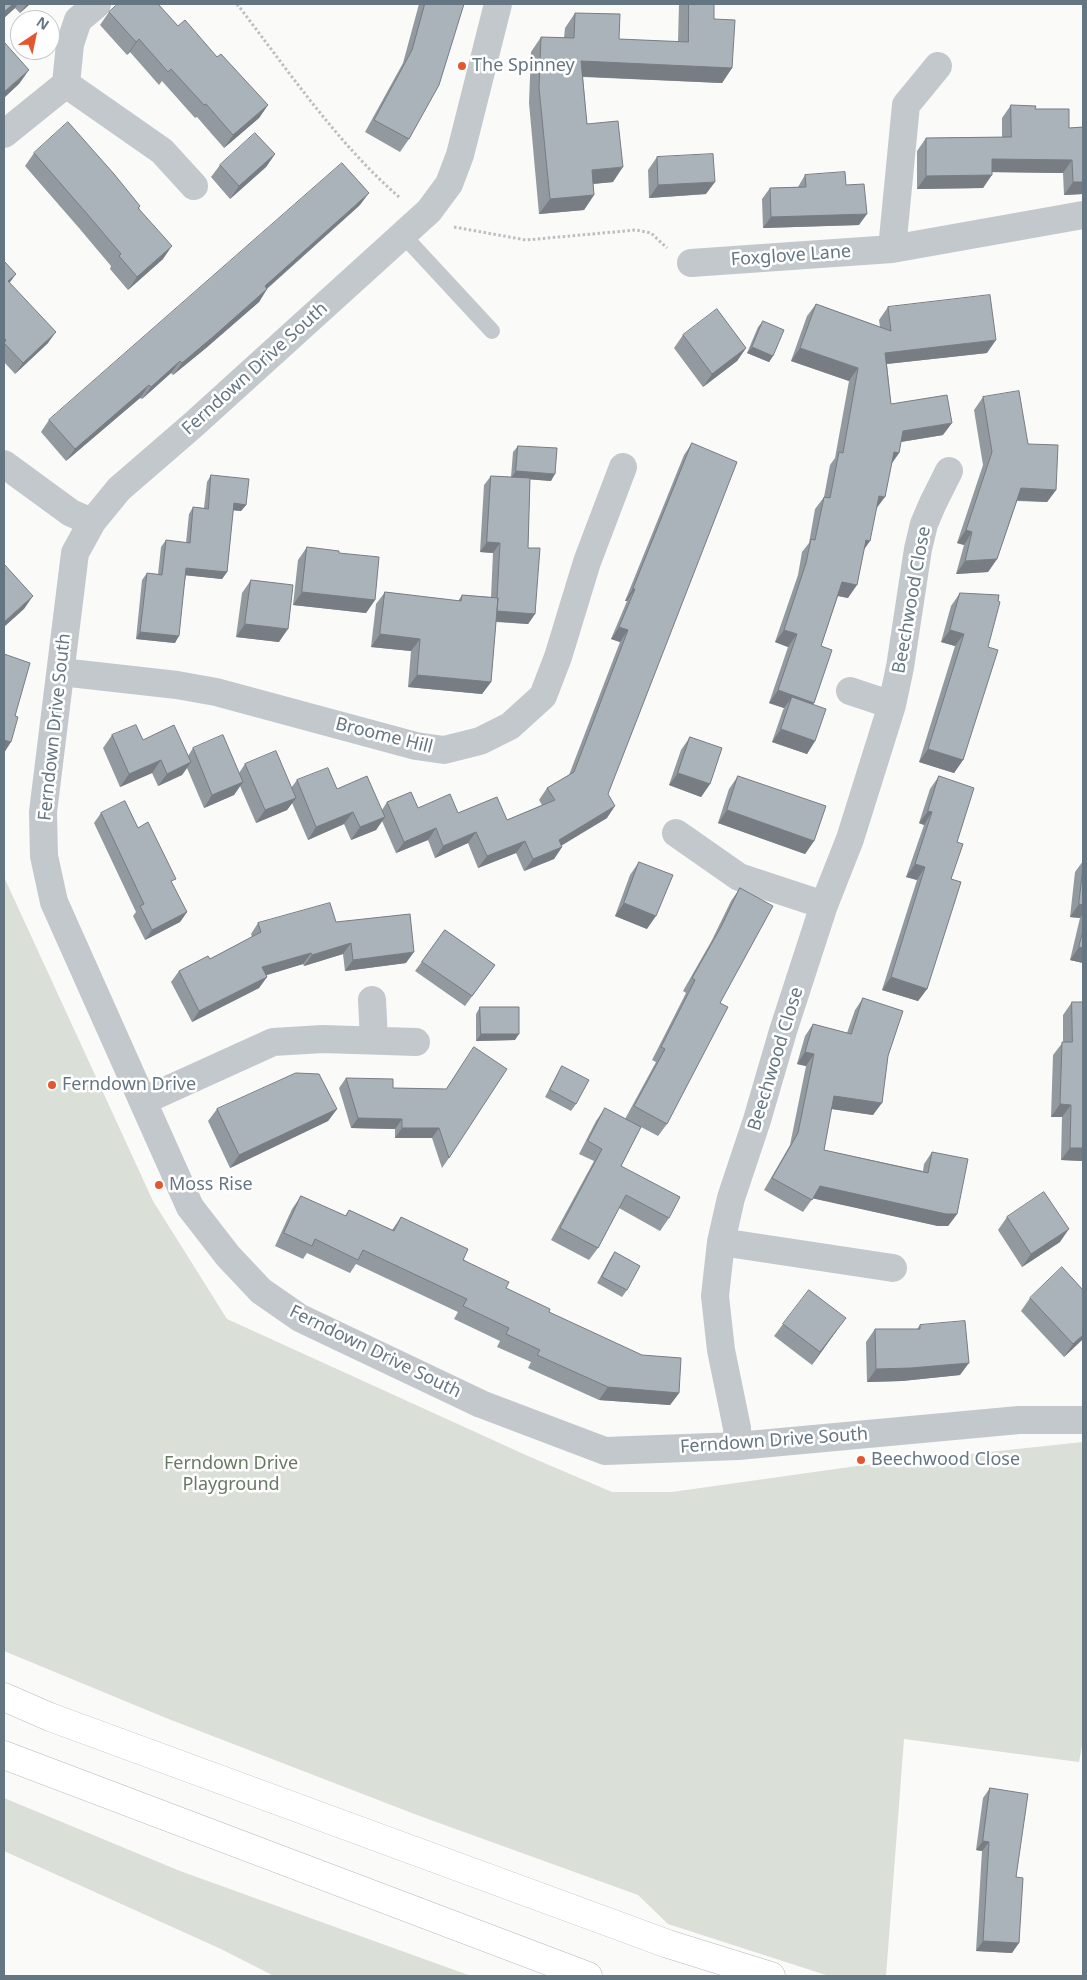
<!DOCTYPE html>
<html>
<head>
<meta charset="utf-8">
<style>
  body { margin:0 }
  #map { position:relative; width:1087px; height:1980px; overflow:hidden; background:#fafaf8; font-family:"Noto Sans",sans-serif }
  canvas { display:block }
  .frame { position:absolute; inset:0; border:5px solid #657683; pointer-events:none }
  .north { position:absolute; left:10px; top:10px; width:50px; height:50px; box-sizing:border-box; background:#fff; border:1px solid #c1c8cd; border-radius:50%; rotate:34deg; font-size:14px; font-weight:700; line-height:20px; text-align:center; color:#657683 }
  .north::after { content:''; display:block; margin:auto; width:18px; height:22px; background:#e4572e; clip-path:polygon(50% 0,100% 100%,50% 72%,0 100%) }
</style>
</head>
<body>
<div id="map">
<canvas width="1087" height="1980"></canvas>
<div class="frame"></div>
<div class="north">N</div>
</div>
<script>
const g = document.querySelector('canvas').getContext('2d');
g.lineJoin = 'round';
function fillPath(path, color) { g.fillStyle = color; g.fill(path, 'evenodd'); }
function trace(path, color, width, dash) { g.strokeStyle = color; g.lineWidth = width; g.lineCap = dash ? 'butt' : 'round'; g.setLineDash(dash || []); g.stroke(path); }
function drawText(font, color, halo, rows, align = 'center') {
  g.font = font + ' "Noto Sans",sans-serif'; g.lineWidth = 5; g.setLineDash([]); g.textBaseline = 'middle'; g.strokeStyle = halo; g.fillStyle = color; for (const [text, x, y, turn = 0] of rows) {
    g.save(); g.translate(x, y); g.rotate((+turn || 0) * Math.PI / 180); g.textAlign = isNaN(turn) ? turn : align; if (halo) g.strokeText(text, 0, 0); g.fillText(text, 0, 0); g.restore();
  }
}
const green = new Path2D(`
  M4 877 153 1201 227 1319 528 1456 612 1492H672L857 1466 1083 1442V1740L1079 1762 904 1739 886 1976H829L668 1924 638 1895 417 1815 166 1718 4 1651Z
  M4 1798 180 1871 471 1976H274L221 1949 4 1851Z`);
const path = new Path2D(`
  M237 4C288 70 336 142 399 197
  M454 227 526 240 636 230 651 233 667 248`);
const service = new Path2D(`
  M403 235 492 331`);
const minor = new Path2D(`
  M498 4 460 155 449 184 429 211 193 425 119 489 92 522 75 553 43 812 44 856 54 902 190 1207 228 1256 261 1291 300 1318 481 1404 605 1451 738 1446 1019 1420H1083
  M66 84 162 151 194 186
  M4 134 66 84 70 44 78 20 97 4
  M892 249 906 105 938 66
  M691 263 892 249 1083 215
  M4 464 71 513 92 522
  M61 672 177 685 216 692 416 746 444 750 480 741 510 726 543 696 558 657 587 562 623 467
  M850 691 892 705
  M676 833 739 877 824 905
  M372 1000 374 1040
  M143 1101 273 1042 323 1039 416 1042
  M721 1242 893 1268
  M738 1446 737 1428 721 1350 715 1296 721 1242 731 1198 757 1120 783 1031 824 905 850 839 892 705 900 667 918 549 924 524 933 503 949 471`);
const trunk = new Path2D(`
  M4 1697 50 1717 668 1944 771 1976
  M4 1755 588 1976`);
const wall = new Path2D(`
  M4 4H30L20 13 15 8 4 18Z
  M419 4H464L409 139 400 152 365 132 403 63Z
  M679 4H714V19L732 68 722 83 583 77 587 124 613 182 593 184 594 195 584 210 539 214 529 103 531 52 541 37 564 38 565 28 575 13 619 39 678 42Z
  M109 12 178 26 217 57 268 105 259 118 224 148 197 117 195 118 162 81 159 85 130 52 127 55 100 25Z
  M1011 105 1035 109 1069 128 1083 127V194L1064 195 1063 173 992 172 983 188 917 189V151L926 138 1002 137V118Z
  M34 153 140 206 139 208 163 259 128 290 110 269 111 266 79 228 25 166Z
  M275 154 266 167 230 199 211 177 220 165Z
  M657 157 706 194 649 198 648 170Z
  M805 175 846 185 859 225 763 228 762 199 770 188 798 187Z
  M360 205 267 289 259 302 206 348 173 375 171 373 142 399 140 398 66 461 41 432 49 420Z
  M4 261 10 283 48 343 15 374 4 362Z
  M816 304 880 327 879 320 888 307 987 353 887 364 891 404 943 435 901 442 899 453 891 464 876 509 864 549 848 598 838 596 821 646 814 703 812 704 815 741 807 754 772 742 783 710 784 708 769 703 788 647 775 642 798 575 802 552 809 543 815 509 824 497 830 465 835 458 849 381 791 361 807 316Z
  M763 321 773 356 769 362 747 353 758 327Z
  M683 335 746 348 737 361 703 387 674 348Z
  M983 397 1028 444 1056 490 1047 502 1017 501 997 559 988 572 956 574 964 545 957 543 983 465 974 410Z
  M692 443 608 794 607 818 561 845 562 847 554 859 524 871 516 853 478 868 468 843 435 858 428 840 396 853 382 821 376 830 351 840 344 824 308 840 292 803 287 810 256 823 240 786 234 795 204 808 187 768 182 775 158 786 152 773 120 787 103 748 112 735 143 740 188 756 193 748 239 773 245 764 291 788 297 780 337 789 382 810 387 802 418 808 507 820 542 805 539 800 547 788 569 775 620 642 611 639 627 601H625L684 455Z
  M518 446 551 481 530 479 528 548 535 614 528 624 496 622 491 682 482 694 408 687 411 651 371 647 376 604 385 592 458 601 462 595 491 597 493 553 480 552 484 485 491 476 511 477 513 452Z
  M211 475 246 505 241 511 233 510 227 572 222 579 186 575 175 643 136 639 142 580 147 573 158 574 161 547 166 540 186 543 189 514 193 507 204 508 207 482Z
  M307 547 339 553 375 600 366 613 293 605 298 560Z
  M251 580 279 642 236 637 242 593Z
  M960 593 988 647 963 760 954 773 919 762 955 646 941 642 951 606Z
  M690 737 710 784 701 797 669 785 681 750Z
  M738 776 814 841 805 854 718 823 729 789Z
  M939 776 957 842 951 879 927 989 918 1001 882 990 917 880 906 877 924 825 919 823 930 789Z
  M101 813 138 828 172 884 187 912 180 922 145 940 133 916 136 912 94 823Z
  M1083 861V963L1070 960 1080 918 1070 917 1075 872Z
  M639 862 647 929 615 916 630 875Z
  M740 888 720 1003 667 1124 658 1136 641 1127 621 1166 669 1218 660 1231 619 1208 598 1248 589 1260 551 1240 594 1161 579 1154 596 1121 605 1108 625 1119 656 1062 652 1060 686 993 683 991 712 940 731 901Z
  M336 922 406 963 345 971 343 954 304 966 303 964 266 975 267 977 259 988 192 1022 171 982 179 971 210 959 252 937 251 934 258 923Z
  M445 930 495 965 465 1006 415 971Z
  M863 998 888 1056 873 1115 831 1109 824 1150 923 1171 924 1164 932 1152 957 1214 948 1226H938L813 1198 803 1212 764 1190 790 1145 806 1066 797 1064 805 1036 813 1024 847 1033 855 1010Z
  M1072 1002H1083V1161L1061 1160 1062 1117H1051L1053 1055 1063 1042V1015Z
  M480 1007 515 1040 476 1041V1014Z
  M562 1066 576 1104 571 1111 545 1097 558 1073Z
  M346 1078 393 1088 446 1089 449 1158 442 1168 432 1138H395V1129L351 1128 339 1088Z
  M217 1109H337L328 1121 230 1168 208 1121Z
  M301 1196 345 1216 349 1210 392 1230 401 1217 506 1288 549 1312 679 1393 670 1405 599 1400 528 1368 531 1362 497 1347 500 1341 454 1319 458 1312 356 1264 350 1273 307 1253 303 1259 275 1246 292 1209Z
  M1007 1217 1060 1242 1022 1267 998 1230Z
  M615 1252 627 1290 622 1297 597 1283 610 1259Z
  M1083 1290V1339L1064 1357 1021 1311 1030 1298Z
  M783 1324 837 1330 812 1365 774 1336Z
  M920 1325 960 1375 902 1381 867 1382 866 1342 875 1329H917Z
  M990 1788 1016 1877 1012 1953 976 1951 982 1851 976 1850 983 1798Z`);
const shadedWall = new Path2D(`
  M13 4H18L15 8 4 18V12Z
  M27 4H30L20 13Z
  M139 39 130 52 127 55 136 42Z
  M581 61 732 68 722 83 571 76Z
  M29 70 19 84 4 98V92Z
  M268 105 259 118 224 148 233 135Z
  M275 154 266 167 230 199 239 186Z
  M992 159 1072 160 1063 173 983 172Z
  M623 167 613 182 581 185 592 170Z
  M992 175 983 188 917 189 926 176Z
  M715 182 706 194 649 198 658 185Z
  M1073 182H1083V194L1064 195Z
  M369 193 360 205 256 298 265 286Z
  M594 195 584 210 539 214 550 199Z
  M867 214 859 225 763 228 771 217Z
  M172 246 163 259 128 290 137 277Z
  M16 274 8 285V281Z
  M267 289 259 302 206 348 173 375 182 363Z
  M56 332 48 343 15 374 23 363Z
  M996 340 987 353 877 365 885 353Z
  M752 347 773 356 769 362 747 353Z
  M746 348 737 361 703 387 712 374Z
  M800 348 858 368 849 381 791 361Z
  M180 361 171 373 142 399 151 387Z
  M149 385 140 398 66 461 75 449Z
  M952 423 943 435 894 443 903 431Z
  M894 452 899 453 890 466Z
  M516 471 555 474 551 481 511 478Z
  M1021 488 1056 490 1047 502 1012 500Z
  M879 496 885 497 876 509Z
  M234 503 246 505 241 511 229 510Z
  M966 530 972 532 964 545 957 543Z
  M866 540 870 541 861 554Z
  M487 542 500 543 493 553 480 552Z
  M997 559 988 572 956 574 965 561Z
  M186 568 227 572 222 579 182 575Z
  M842 582 857 585 848 598 833 595Z
  M633 589H635L627 601H625Z
  M302 592 375 600 366 613 293 605Z
  M33 596 24 609 4 627V622Z
  M496 611 535 614 528 624 489 621Z
  M245 624 288 629 279 642 236 637Z
  M619 627 628 630 620 642 611 639Z
  M784 630 797 634 788 647 775 642Z
  M950 630 964 634 955 646 941 642Z
  M140 632 179 636 175 643 136 639Z
  M380 634 420 639 411 651 371 647Z
  M417 675 491 682 482 694 408 687Z
  M778 690 814 703 805 715 792 697 784 708 769 703Z
  M781 729 815 741 807 754 772 742Z
  M4 740 11 742 4 753Z
  M928 749 963 760 954 773 919 762Z
  M161 760 152 773 120 787 129 774Z
  M191 762 182 775 158 786 167 774Z
  M678 773 710 784 701 797 669 785Z
  M243 782 234 795 204 808 212 795Z
  M296 798 287 810 256 823 265 810Z
  M615 806 607 818 551 852 559 840Z
  M727 810 814 841 805 854 718 823Z
  M928 811 932 812 924 825 919 823Z
  M353 812 344 824 308 840 316 827Z
  M385 817 376 830 351 840 360 827Z
  M436 828 428 840 396 853 404 842Z
  M476 832 468 843 435 858 443 846Z
  M525 841 516 853 478 868 487 856Z
  M562 847 554 859 524 871 533 859Z
  M915 864 925 867 917 880 906 877Z
  M624 903 656 916 647 929 615 916Z
  M1079 904 1083 905V914L1080 918 1070 917Z
  M187 912 180 922 145 940 152 930Z
  M351 943 343 954 304 966 312 955Z
  M1079 947 1083 948V963L1070 960Z
  M414 952 406 963 345 971 353 960Z
  M311 953 303 964 254 979 262 967Z
  M267 977 259 988 192 1022 199 1011Z
  M891 977 927 989 918 1001 882 990Z
  M481 1034H519L515 1040 476 1041Z
  M805 1052 814 1054 806 1066 797 1064Z
  M834 1096 882 1103 873 1115 825 1108Z
  M1060 1104 1071 1105 1062 1117H1051Z
  M337 1109 328 1121 230 1168 239 1155Z
  M358 1118 402 1119 395 1129 351 1128Z
  M402 1128H439L432 1138H395Z
  M1070 1148H1083V1161L1061 1160Z
  M820 1186 957 1214 948 1226H938L811 1198Z
  M1069 1229 1060 1242 1022 1267 1031 1254Z
  M846 1318 837 1330 812 1365 820 1352Z
  M1083 1335V1339L1064 1357 1073 1344Z
  M969 1363 960 1375 902 1381 867 1382 876 1369Z
  M608 1387 679 1393 670 1405 599 1400Z
  M983 1841 989 1842 982 1851 976 1850Z
  M983 1941 1019 1943 1012 1953 976 1951Z`);
const building = new Path2D(`
  M4 4H13L4 12Z
  M118 4H158L178 26 185 20 217 57 221 54 268 105 233 135 206 104 204 105 171 69 168 72 139 39 136 42 109 12Z
  M425 4H464L439 85 409 139 374 120 412 50Z
  M689 4H714V19L735 20 732 68 581 61 587 124 618 121 623 167 592 170 594 195 550 199 539 88 541 37 574 38 575 13 620 14 619 39 688 42Z
  M4 42 29 70 4 92Z
  M1011 105 1036 106 1035 109H1069V128L1083 127V182H1073L1072 160 992 159V175L926 176V138L1011 137Z
  M68 122 114 174 140 206 138 208 172 246 137 277 119 256 121 254 88 215 34 153Z
  M255 133 275 154 239 186 220 165Z
  M713 154 715 182 658 185 657 157Z
  M342 163 369 193 265 286 267 289 214 336 182 363 180 361 151 387 149 385 75 449 49 420Z
  M845 172 846 185 864 184 867 214 771 217 770 188 806 187 805 175Z
  M4 261 16 274 8 281 56 332 23 363 4 343 6 340 4 338Z
  M990 295 996 340 885 353 891 404 947 395 952 423 903 431 899 453 894 452 885 497 879 496 870 541 866 540 857 585 842 582 821 646 832 650 814 703 778 690 797 634 784 630 806 563 811 539 815 540 824 497 830 498 839 452 843 453 858 368 800 348 816 304 891 331 888 307Z
  M717 309 746 348 712 374 683 335Z
  M763 321 784 330 773 356 752 347Z
  M1019 391 1028 444 1058 445 1056 490 1021 488 997 559 965 561 972 532 966 530 992 452 983 397Z
  M692 443 737 462 608 794 615 806 559 840 562 847 533 859 525 841 487 856 476 832 443 846 436 828 404 842 387 802 411 792 418 808 450 794 458 813 497 797 507 820 555 800 547 788 574 772 628 630 619 627 635 589H633Z
  M518 446 557 448 555 474 516 471Z
  M211 475 249 479 246 505 234 503 227 572 186 568 179 636 140 632 147 573 162 575 166 540 190 543 193 507 208 509Z
  M491 476 530 478 528 548H540L535 614 497 611 498 598H497L500 543 487 542Z
  M307 547 339 551V553L379 557 375 600 302 592Z
  M4 564 33 596 4 622Z
  M251 580 293 585 288 629 245 624Z
  M385 592 461 601 462 595 498 598 491 682 417 675 420 639 380 634Z
  M960 593 999 595 998 601 1000 602 988 647 998 650 963 760 928 749 964 634 950 630Z
  M4 654 30 663 15 716 18 717 11 742 4 740Z
  M792 697 826 709 815 741 781 729Z
  M136 725 143 740 174 725 191 762 167 774 161 760 129 774 112 735Z
  M223 735 243 782 212 795 193 748Z
  M690 737 722 748 710 784 678 773Z
  M276 751 296 798 265 810 245 764Z
  M328 768 337 789 367 776 385 817 360 827 353 812 316 827 297 780Z
  M738 776 826 806 814 841 727 810Z
  M939 776 974 788 957 842 963 844 951 879 961 882 927 989 891 977 925 867 915 864 932 812 928 811Z
  M125 801 138 828 148 822 176 879 171 881 187 912 152 930 140 906 144 904 101 813Z
  M639 862 673 875 656 916 624 903Z
  M1083 868V905L1079 904Z
  M740 888 773 906 720 1003 728 1007 667 1124 634 1106 665 1049 661 1047 695 980 692 978 721 927Z
  M330 903 336 922 410 914 414 952 353 960 351 943 312 955 311 953 262 967 267 977 199 1011 179 971 208 956 210 959 261 932 258 923Z
  M445 930 495 965 472 996 422 962Z
  M1083 931V948L1079 947Z
  M863 998 903 1011 888 1056 882 1103 834 1096 824 1150 928 1173 932 1152 968 1159 957 1214H946L820 1186 812 1200 772 1178 798 1133 814 1054 805 1052 813 1024 851 1034Z
  M1072 1002H1083V1148H1070L1071 1105 1060 1104 1062 1042H1072Z
  M480 1007H519V1034H481Z
  M474 1047 507 1069 449 1158 439 1128H402V1119L358 1118 346 1078 393 1079V1088L446 1089Z
  M562 1066 589 1080 576 1104 550 1090Z
  M296 1073 319 1074 337 1109 239 1155 217 1109Z
  M605 1108 641 1127 621 1166 680 1197 669 1218 626 1195 598 1248 560 1228 602 1149 588 1141Z
  M1044 1192 1069 1229 1031 1254 1007 1217Z
  M301 1196 346 1216 349 1210 394 1231 401 1217 468 1249 463 1260 509 1282 506 1288 550 1309 549 1312 642 1355 681 1358 679 1393 608 1387 537 1355 540 1350 506 1334 509 1328 463 1306 467 1299 363 1250 358 1260 315 1239 312 1246 284 1233Z
  M615 1252 640 1266 627 1290 602 1277Z
  M1062 1267 1083 1290V1335L1073 1344 1030 1298Z
  M809 1290 846 1318 820 1352 783 1324Z
  M965 1321 969 1363 911 1368 876 1369 875 1329H920V1325Z
  M990 1788 1028 1794 1016 1877 1023 1878 1019 1943 983 1941 989 1842 983 1841Z`);
const markers = [
  [462,66,5,"#e4572e"],
  [52,1085,5,"#e4572e"],
  [159,1185,5,"#e4572e"],
  [861,1460,5,"#e4572e"]
];
const poiNames = [
  ["The Spinney",472,66],
  ["Ferndown Drive",62,1085],
  ["Moss Rise",169,1185],
  ["Beechwood Close",871,1460]
];
const streetNames = [
  ["Foxglove Lane",791,256,-4],
  ["Ferndown Drive South",255,369,-42],
  ["Beechwood Close",912,600,-80],
  ["Ferndown Drive South",55,727,-84],
  ["Broome Hill",384,736,14],
  ["Beechwood Close",776,1059,-73],
  ["Ferndown Drive South",375,1352,26],
  ["Ferndown Drive South",774,1441,-4]
];
const parkNames = [
  ["Ferndown Drive",231,1464],
  ["Playground",231,1485]
];
fillPath(green, '#dadfd7');
trace(trunk, '#b4b9bd', 29);
trace(path, '#bbbfc2', 3, [2.5, 2.5]);
trace(service, '#c3c8cc', 16);
trace(minor, '#c3c8cc', 28);
trace(trunk, '#fff', 28);
fillPath(wall, '#929a9f');
fillPath(shadedWall, '#777d82');
fillPath(building, '#aab3b9');
trace(building, '#777d82', 1);
for (const [x, y, r, color] of markers) { const dot = new Path2D(); dot.arc(x, y, r, 0, 2 * Math.PI); g.fillStyle = color; g.fill(dot); trace(dot, '#fff', 2); }
drawText('18px', '#657683', '#fff', poiNames, 'left');
drawText('18px', '#657683', '#fff', streetNames);
drawText('18px', '#687a64', '#fff', parkNames);
</script>
</body>
</html>
